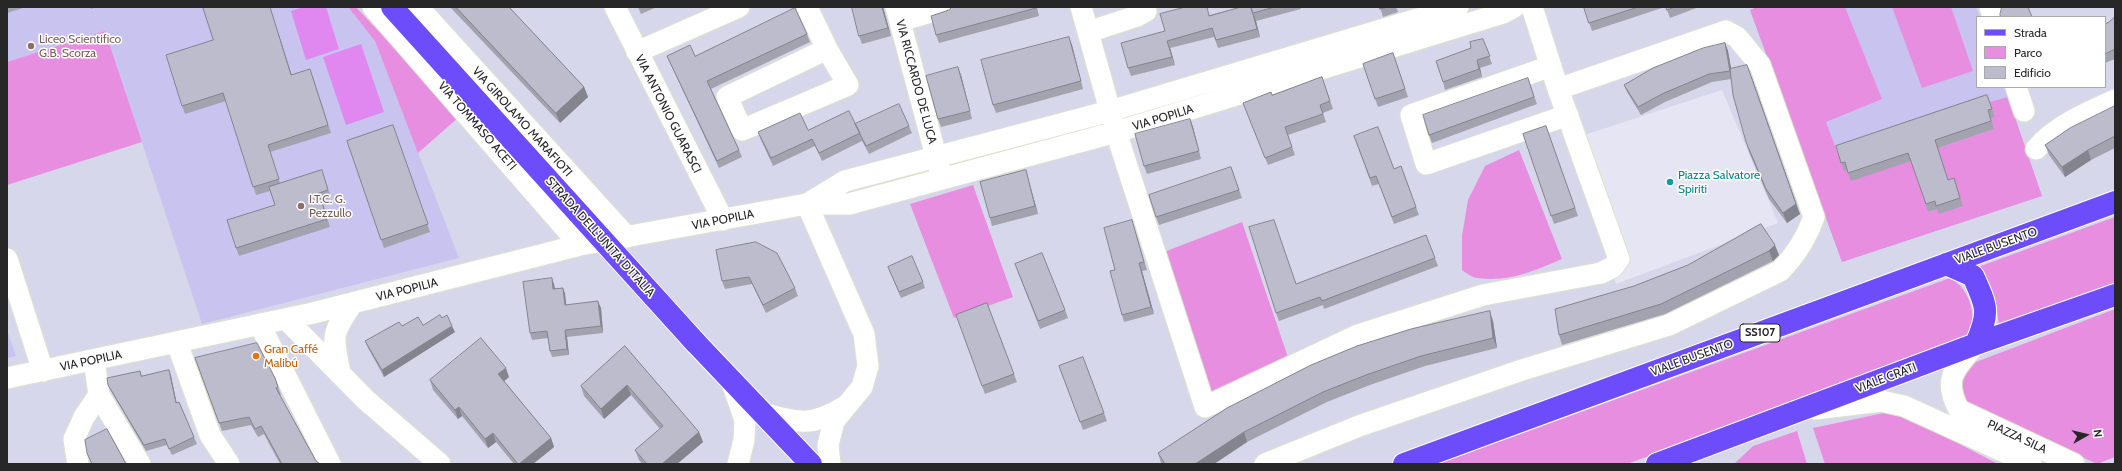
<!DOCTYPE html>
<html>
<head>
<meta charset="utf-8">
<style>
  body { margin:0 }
  #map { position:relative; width:2122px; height:471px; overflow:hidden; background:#d7d7eb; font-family:Cabin,sans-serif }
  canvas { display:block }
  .frame { position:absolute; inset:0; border:8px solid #272727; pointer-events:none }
  .legend { position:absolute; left:1976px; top:16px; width:130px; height:72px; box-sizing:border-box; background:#fff; border:1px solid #a9a9a9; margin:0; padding:5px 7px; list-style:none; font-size:12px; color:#272727 }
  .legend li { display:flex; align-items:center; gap:8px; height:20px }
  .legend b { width:20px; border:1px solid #a9a9a9 }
  .north { position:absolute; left:2066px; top:415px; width:40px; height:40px; -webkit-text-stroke:3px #fff; paint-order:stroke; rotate:82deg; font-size:11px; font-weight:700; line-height:16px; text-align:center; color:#272727 }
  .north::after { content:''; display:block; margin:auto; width:14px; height:18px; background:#272727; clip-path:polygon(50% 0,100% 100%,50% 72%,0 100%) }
</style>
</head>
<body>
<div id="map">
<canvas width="2122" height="471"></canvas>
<div class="frame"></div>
<ul class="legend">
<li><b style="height:5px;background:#6d4cfb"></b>Strada</li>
<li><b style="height:11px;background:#e78ee0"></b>Parco</li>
<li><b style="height:11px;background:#bdbccc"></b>Edificio</li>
</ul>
<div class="north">N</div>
</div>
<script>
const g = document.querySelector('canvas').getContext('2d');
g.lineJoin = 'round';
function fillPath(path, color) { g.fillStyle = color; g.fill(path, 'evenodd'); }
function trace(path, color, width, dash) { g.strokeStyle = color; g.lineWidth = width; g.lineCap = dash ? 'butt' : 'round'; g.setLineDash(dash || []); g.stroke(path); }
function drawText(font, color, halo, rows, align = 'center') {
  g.font = font + ' Cabin,sans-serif'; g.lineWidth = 3; g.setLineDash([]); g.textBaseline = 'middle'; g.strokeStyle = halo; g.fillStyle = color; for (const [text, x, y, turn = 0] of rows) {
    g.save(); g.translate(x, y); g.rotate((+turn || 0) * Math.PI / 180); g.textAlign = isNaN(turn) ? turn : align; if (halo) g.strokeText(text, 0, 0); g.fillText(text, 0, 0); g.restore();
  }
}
const education = new Path2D(`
  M7 7H348L375 41 459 258 202 324 105 31 7 62Z
  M1757 7H1976L1980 17H1977V87H2004L2042 196 1842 262 1750 10Z
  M7 330 16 356 7 358Z`);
const green = new Path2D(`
  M348 7H356L459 117 418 153 375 41Z
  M1757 7H1845L1882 99 1826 122 1838 154 1847 170 1911 161 1928 212 1937 209 1951 188 1938 148 1994 129 1991 118 1995 117 1990 102 2008 97 2042 196 1842 262 1750 10Z
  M1892 7H1951L1973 71 1922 88Z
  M105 31 142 142 7 185V62Z
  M1519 150 1562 259C1537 270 1507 283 1478 278 1473 278 1466 273 1462 270V236L1468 200 1485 166Z
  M973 185 1013 297 954 318 910 204Z
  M2115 217V284L1999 327C1997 304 1994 284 1978 267Z
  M1242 222 1291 366 1205 407 1156 255Z
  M1950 278C1971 289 1979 320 1967 340L1627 464H1438Z
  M2115 309V457L2097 464 1963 401 1958 391 1962 378 1976 362Z
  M1884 413 1904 415 1998 464H1825L1813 428Z
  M1797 431 1807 464H1734L1753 446Z`);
const pitch = new Path2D(`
  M304 7H326L339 49 306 60 291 11Z
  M361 44 384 112 346 125 323 57Z`);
const plaza = new Path2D(`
  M1722 90 1778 223 1616 284 1566 141Z`);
const minor = new Path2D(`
  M373 7 580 245
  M418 7 627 237
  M615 7 723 220
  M807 7 827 49 848 85 742 130 727 97 827 49
  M896 7 940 171
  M1081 7 1116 132 1205 407 1358 335 1483 295 1601 273 1613 267 1619 259 1558 89 1532 7
  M1990 7 1993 17
  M900 21 948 7
  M1088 32 1137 16 1146 11
  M637 52 739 7
  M1551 66 1411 115 1426 164 1568 115
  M2016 87 2024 111
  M2036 149C2055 126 2088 112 2115 100
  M807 204 845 181 1110 111 1458 7
  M807 204 864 334 868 366 862 387 834 421 828 445 830 464
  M7 259 43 371
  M286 319 366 400 440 464
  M260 325 330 464
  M177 343 210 435 229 464
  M1976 344C1955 368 1942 379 1959 410L2074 464
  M340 373C333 336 330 336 352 304
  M7 378 313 313 580 245 807 204H849L1116 132 1503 13 1514 7
  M731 380 745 420 744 440 738 464
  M99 395 140 464
  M1815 409 1881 401 1904 406 2031 464
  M763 413C798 423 812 427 844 407
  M78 464 74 439 84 417 99 395 94 360
  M1265 464 1359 426 1522 370 1669 325 1780 271C1796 255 1806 239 1814 217L1760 65 1737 37 1726 31 1558 89`);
const major = new Path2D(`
  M1946 264 1973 276C1987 307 1990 312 1976 344
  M695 342 811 464
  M1404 464 2115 202
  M1657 464 1976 344 2115 295`);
const majorBridge = new Path2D(`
  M392 7 695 342`);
const wall = new Path2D(`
  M7 7H26L7 13Z
  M90 7H96L91 9Z
  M203 7H270L292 75 313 77 331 133 270 152 280 183 322 170 331 198 322 200 330 227 239 256 236 248 275 205 270 191 256 195 226 101 185 114 182 106 213 40Z
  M450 7H509L584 87 588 97 560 123Z
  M638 7H657L641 14Z
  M883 7 891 36 862 44 859 36Z
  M952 7H1037L1039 16 939 43 936 35 949 10Z
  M1241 7H1300L1301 9 1256 21 1260 37 1218 48 1214 37 1170 48 1175 65 1131 76 1128 68 1165 31 1210 15Z
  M1380 7H1396L1398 12 1383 17Z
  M1584 7H1665L1592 31Z
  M1666 7H1699L1670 18Z
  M2115 17V59L2105 63V24L2109 22Z
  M807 34 810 42 711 89 739 150 742 157 719 168 670 63 667 56H695Z
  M1483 39 1492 64 1480 68 1482 77 1445 90 1443 82 1471 48Z
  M1725 43 1728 51 1731 69 1800 214 1787 223 1769 199 1749 152 1746 142 1731 79 1712 82 1665 102 1641 115 1627 92 1624 85Z
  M1072 45 1083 89 996 113 993 105Z
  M1393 53 1408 97 1378 107 1363 64Z
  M961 75 972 119 941 127 938 119Z
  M1322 77 1333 109 1323 113 1326 122 1288 135 1295 155 1268 165 1243 103 1272 95Z
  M1528 78 1537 104 1432 143 1429 135Z
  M1987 95 1995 117 1991 118 1994 129 1938 148 1948 180 1954 178 1963 206 1939 214 1937 209 1928 212 1911 161 1851 181 1847 170 1844 171 1836 146Z
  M2115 106V148L2091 160 2065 177 2049 155 2045 145Z
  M1190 119 1193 127 1201 159 1147 174 1144 166Z
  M393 125 430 232 384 248 347 141Z
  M856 126H909L912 133 869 154 861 139 862 141 822 161 815 146 773 166 761 140 758 132 808 130Z
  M1546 126 1578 216 1554 224 1523 134Z
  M1354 136 1394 169 1401 166 1419 215 1394 224 1379 184 1372 186Z
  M1231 167 1242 198 1159 225 1156 217Z
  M1026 170 1028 178 1038 214 992 226 990 218Z
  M1761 224 1779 255 1773 261 1665 314 1562 345 1559 335 1634 286 1688 265Z
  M1134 228 1147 270 1142 271 1154 314 1124 322 1122 315 1115 270Z
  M1426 235 1438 266 1324 309 1323 305 1279 321 1276 313 1297 284Z
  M716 250 795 288 798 296 766 313 752 284 725 289 722 281Z
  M888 267 923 282 925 288 901 298Z
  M1018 272 1065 310 1068 318 1040 329Z
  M554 284 555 289 563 288 565 294 566 305 601 308 603 333 567 337 569 355 552 357 550 351 548 338 532 340 530 333Z
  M987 303 1017 382 985 394 956 315Z
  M442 318 455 332 384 377 368 348 365 341 402 326 423 325Z
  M1493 321 1497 348 1425 366 1370 385 1327 402 1247 442 1214 464H1162L1161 463 1158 453Z
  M625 346 699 432 703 442 677 464H642L639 460 635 450 660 429 631 395 604 419 584 396 581 386Z
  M1083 357 1107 421 1083 430 1059 366Z
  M195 358 275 378 281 395 280 396 316 461 320 464H280L264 434 258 437 251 425 222 431Z
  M169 370 171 376 176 402 194 437 197 444 172 455 167 445 146 451 111 391 108 385 140 371 142 376Z
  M509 377 504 381 551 438 554 447 533 464H514L496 442 488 448 462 416 458 419 433 390 430 380Z`);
const shadedWall = new Path2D(`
  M882 7H883L891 36 888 28Z
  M1253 13 1256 21 1260 37 1257 29Z
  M1069 37 1072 45 1083 89 1081 81Z
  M1167 41 1170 48 1175 65 1172 57Z
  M1725 43 1728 51 1733 79 1730 71Z
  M1477 60 1480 68 1482 77 1479 69Z
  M958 67 961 75 972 119 970 111Z
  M1751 75 1800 214 1787 223 1783 213Z
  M584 87 588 97 560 123 556 113Z
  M1190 119 1193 127 1201 159 1199 151Z
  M2088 150 2091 160 2065 177 2062 167Z
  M1026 170 1028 178 1038 214 1035 206Z
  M1775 245 1779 255 1773 261 1769 251Z
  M1139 263 1142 271 1154 314 1151 307Z
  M552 278 554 284 556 295 553 289Z
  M563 288 565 294 567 312 565 305Z
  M598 301 601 308 603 333 601 326Z
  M1490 311 1493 321 1497 348 1493 338Z
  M452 326 455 332 384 377 382 370Z
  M565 330 567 337 569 355 567 349Z
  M506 368 509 377 502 383 498 374Z
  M169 370 171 376 178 409 176 403Z
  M627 385 631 395 604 419 601 409Z
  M459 407 462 416 458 419 455 410Z
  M699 432 703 442 677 464H662Z
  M1244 432 1247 442 1214 464H1195Z
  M493 433 496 442 488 448 485 439Z
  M551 438 554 447 533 464H519Z`);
const building = new Path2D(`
  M203 7H270L291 75 310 69 328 125 268 145 279 179 253 187 223 93 182 106 166 55 213 40Z
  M456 7H509L584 87 556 113Z
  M852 7H882L888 28 859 36Z
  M952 7H1036V8L936 35 931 16 949 10Z
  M1186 7H1207L1209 16 1241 7H1251L1257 29 1216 40 1212 28 1167 41 1172 57 1128 68 1121 43 1165 31 1160 14Z
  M1251 7H1275L1253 13Z
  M1380 7H1388L1380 9Z
  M1584 7H1638L1589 23Z
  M1666 7H1675L1667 10Z
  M2002 7H2028L2032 17H2001L2000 15Z
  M795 8 807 34 707 81 739 150 717 161 667 56 690 45 695 56Z
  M2115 17V49L2105 54V24L2109 22Z
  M1069 37 1081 81 993 105 981 60Z
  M1483 39 1490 56 1477 60 1479 69 1443 82 1436 61 1471 48 1470 42Z
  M1725 43 1730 71 1709 74 1662 94 1638 107 1624 85 1653 68 1703 48Z
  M1393 53 1405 89 1375 99 1363 64Z
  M1747 65 1796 204 1783 213 1766 189 1746 142 1733 95 1730 69Z
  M958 67 970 111 938 119 926 76Z
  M1322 77 1330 101 1320 105 1323 114 1285 127 1292 147 1265 158 1243 103 1271 92 1272 95Z
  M1528 78 1534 97 1429 135 1423 115Z
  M1987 95 1992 109 1988 110 1991 121 1935 140 1948 180 1954 178 1960 198 1936 206 1935 201 1926 204 1908 153 1848 173 1845 162 1841 163 1836 146Z
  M899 104 909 126 866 146 855 124Z
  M2115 106V136L2088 150 2062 167 2045 145 2070 128Z
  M849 111 860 133 819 153 812 139 771 158 758 132 800 113 808 130Z
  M1190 119 1199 151 1144 166 1135 134Z
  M393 125 428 224 381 240 347 141Z
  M1546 126 1575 208 1551 216 1523 134Z
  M1378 127 1394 169 1401 166 1416 207 1392 217 1376 176 1370 178 1354 136Z
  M1231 167 1239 190 1156 217 1149 195Z
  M322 170 328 190 319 193 327 219 236 248 227 220 275 205 269 187Z
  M1026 170 1035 206 990 218 980 182Z
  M1132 220 1144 262 1139 263 1151 307 1122 315 1110 271 1115 270 1104 228Z
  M1274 220 1296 284 1426 235 1435 258 1322 301 1320 297 1276 313 1249 227Z
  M1761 224 1775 245 1769 251 1661 304 1559 335 1555 309 1634 286 1688 265Z
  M756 242 777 253 795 288 763 305 749 277 722 281 716 250Z
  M1042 253 1065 310 1038 321 1015 264Z
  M912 256 923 282 899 292 888 267Z
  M552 278 553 289 563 288 565 305 598 301 601 326 565 330 567 349 550 351 547 331 530 333 523 282Z
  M987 303 1014 374 982 386 956 315Z
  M1490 311 1493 338 1421 356 1366 375 1323 392 1244 432 1195 464H1165L1158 453 1227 408 1311 365 1357 346 1411 329Z
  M440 315 442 318 447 315 452 326 382 370 365 341 399 322 402 326 418 317 423 325Z
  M481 338 506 368 498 374 551 438 519 464H518L493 433 485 439 459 407 455 410 430 380Z
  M257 343 275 378 278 387 276 388 316 461 320 464H282L261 426 255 429 249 417 219 423 195 358Z
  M625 346 699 432 662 464H647L635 450 663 426 627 385 601 409 581 386Z
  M1083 357 1104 413 1080 422 1059 366Z
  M169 370 176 403 179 402 194 437 169 449 165 439 144 445 108 385 107 378 140 371 141 376Z
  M107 429 126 464H92L87 453 85 440Z`);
const markers = [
  [31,46,4,"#8d6e63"],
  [1670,182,4,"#0f9aa8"],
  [301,206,4,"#8d6e63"],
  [256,356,4,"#e8710a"]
];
const shields = [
  [1760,333,40]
];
const shieldNames = [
  ["SS107",1760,333]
];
const educationNames = [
  ["Liceo Scientifico",39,39],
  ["G.B. Scorza",39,53],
  ["I.T.C. G.",309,199],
  ["Pezzullo",309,213]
];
const streetNames = [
  ["VIA RICCARDO DE LUCA",916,82,75],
  ["VIA ANTONIO GUARASCI",668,114,63],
  ["VIA POPILIA",1163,118,-17],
  ["VIA GIROLAMO MARAFIOTI",522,122,48],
  ["VIA TOMMASO ACETI",477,126,49],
  ["VIA POPILIA",723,220,-11],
  ["STRADA DELL'UNITA' D'ITALIA",600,237,48],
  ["VIALE BUSENTO",1996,246,-20],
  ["VIA POPILIA",407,290,-14],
  ["VIALE BUSENTO",1692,358,-20],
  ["VIA POPILIA",91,361,-12],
  ["VIALE CRATI",1886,378,-21],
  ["PIAZZA SILA",2017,437,25]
];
const cultureNames = [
  ["Piazza Salvatore",1678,175],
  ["Spiriti",1678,189]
];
const foodNames = [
  ["Gran Caffé",264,349],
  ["Malibú",264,363]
];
fillPath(education, '#c8c4ef');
fillPath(green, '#e78ee0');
fillPath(pitch, '#e088f0');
fillPath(plaza, '#e6e5f3');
trace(minor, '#dde2cc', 23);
trace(major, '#fff', 24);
trace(minor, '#fff', 21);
trace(major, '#6d4cfb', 22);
trace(majorBridge, '#fff', 24, []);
trace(majorBridge, '#6d4cfb', 22);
fillPath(wall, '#a3a2af');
fillPath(shadedWall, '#84848f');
fillPath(building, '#bdbccc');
trace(building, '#84848f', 1);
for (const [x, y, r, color] of markers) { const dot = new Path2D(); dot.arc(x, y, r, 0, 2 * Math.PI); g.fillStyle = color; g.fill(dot); trace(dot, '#fff', 1.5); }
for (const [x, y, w] of shields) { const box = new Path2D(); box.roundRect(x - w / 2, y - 9, w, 18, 3); g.fillStyle = '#fff'; g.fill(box); trace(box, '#272727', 1); }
drawText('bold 11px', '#272727', null, shieldNames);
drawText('12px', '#785e54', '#fff', educationNames, 'left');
drawText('12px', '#272727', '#fff', streetNames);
drawText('12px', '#0d838f', '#fff', cultureNames, 'left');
drawText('12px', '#c56008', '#fff', foodNames, 'left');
</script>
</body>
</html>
